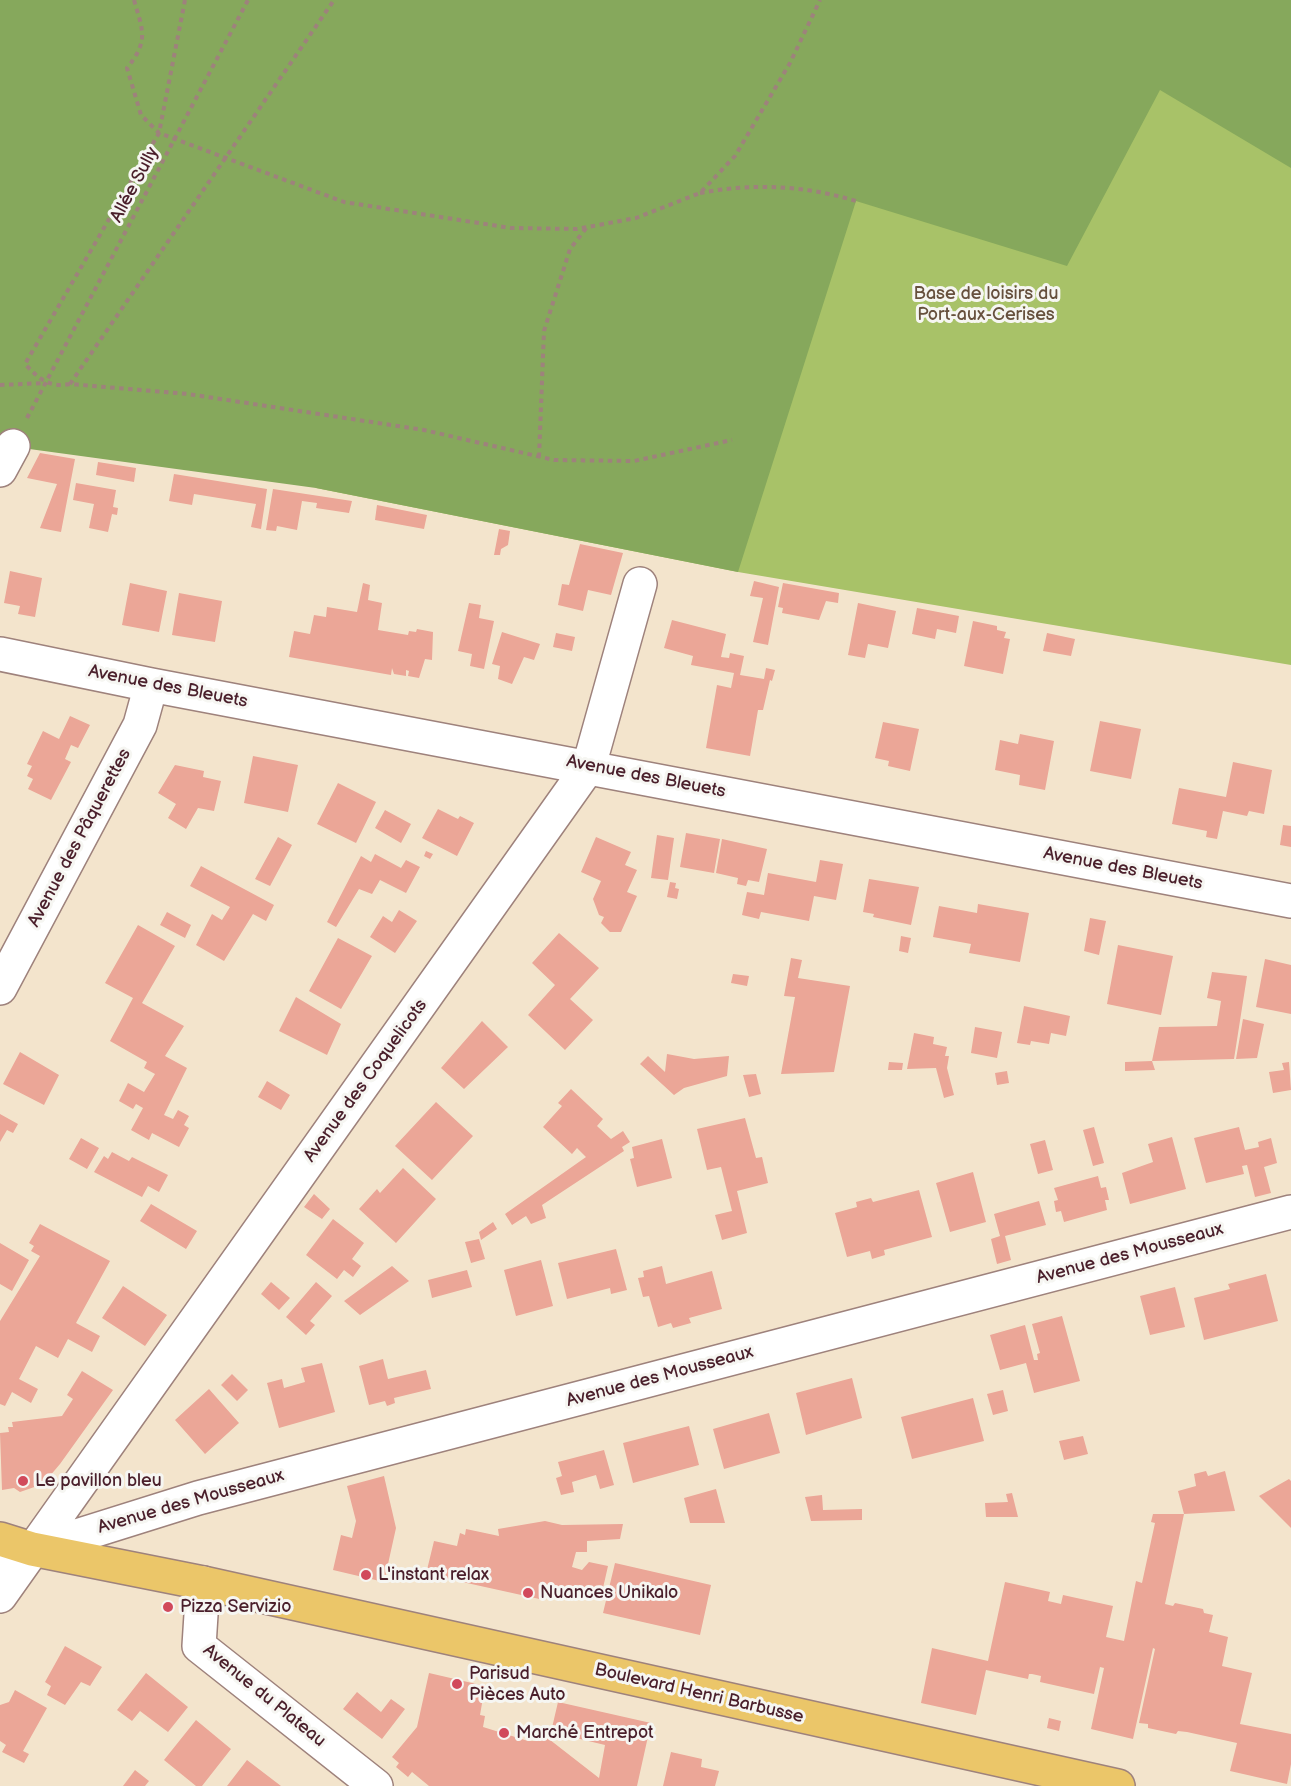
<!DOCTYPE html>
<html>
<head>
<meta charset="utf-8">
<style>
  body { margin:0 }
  canvas { display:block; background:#f3e4cc }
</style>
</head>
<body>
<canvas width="1291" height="1786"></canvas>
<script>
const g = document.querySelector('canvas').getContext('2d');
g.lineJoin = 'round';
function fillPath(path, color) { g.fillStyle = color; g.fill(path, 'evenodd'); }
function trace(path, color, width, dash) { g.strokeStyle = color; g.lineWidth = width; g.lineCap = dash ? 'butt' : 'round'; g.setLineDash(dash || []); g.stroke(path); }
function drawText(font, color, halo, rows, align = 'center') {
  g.font = font + ' "Balsamiq Sans",sans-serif'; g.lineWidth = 6; g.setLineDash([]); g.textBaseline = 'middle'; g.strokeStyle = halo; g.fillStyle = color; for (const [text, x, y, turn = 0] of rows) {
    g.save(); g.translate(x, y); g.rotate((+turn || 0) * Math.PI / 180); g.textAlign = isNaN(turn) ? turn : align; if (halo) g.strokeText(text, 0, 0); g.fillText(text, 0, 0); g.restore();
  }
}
const green = new Path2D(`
  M0 0H1291V665L738 572 316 488Z`);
const forest = new Path2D(`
  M0 0H1291V168L1160 90 1067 266 856 201 738 572 316 488 0 445Z`);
const building = new Path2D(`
  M40 453 75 459 61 532 40 528 57 484 27 478Z
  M98 462 136 468 134 482 96 475Z
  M174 474 267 489 261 529 251 527 256 504 194 494 192 505 169 501Z
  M76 483 116 490 113 507 118 508 117 515 112 514 108 532 89 528 94 504 73 500Z
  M273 489 352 501 349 513 316 508 317 503 302 501 297 530 277 526 276 531 266 530Z
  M377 505 427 515 424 529 375 520Z
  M499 529 510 531 508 545 501 549 500 555H494Z
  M580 544 623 553 611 595 588 590 583 611 558 605 562 584 569 585Z
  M10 571 42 578 35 617 18 614 20 606 4 603Z
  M754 581 779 587 768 645 753 642 763 598 750 596Z
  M130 583 167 591 159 632 122 625Z
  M363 583 370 585 368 600 382 603 378 630 408 635 409 631 416 632 417 629 433 632 432 660 425 659 419 678 408 676 409 671 406 670V676L394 674 392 668 391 675 289 657 294 631 310 634 314 615 326 617 327 607 357 612Z
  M783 583 839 593 838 603 826 601 819 620 782 613 783 608 778 607Z
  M179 593 222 601 215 642 172 635Z
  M469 603 481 605 479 618 494 621 484 669 470 666 472 654 458 651Z
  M858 603 896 611 888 648 868 644 865 658 848 655Z
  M917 608 959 616 956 633 937 629 935 639 912 634Z
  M672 620 726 634 721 657 729 658 730 653 744 656 740 675 764 679 766 668 775 670 772 681 770 680 763 710H758L750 756 706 748 717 685 731 688 734 673 691 665 693 656 664 648Z
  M973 621 997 626V630L1006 632 1004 638 1010 639 1003 674 964 666Z
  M502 632 540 644 534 660 524 657 512 684 498 679 500 666 492 664Z
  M556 633 575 637 572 651 553 647Z
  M1047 633 1075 639 1071 656 1043 651Z
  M70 716 90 725 78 748 71 745 65 759 71 762 51 800 28 789 33 779 27 776 32 766 27 764 43 731 59 739Z
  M1100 721 1141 729 1131 779 1090 771Z
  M883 722 919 729 910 771 888 766 889 761 875 758Z
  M1020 734 1054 741 1045 790 1019 785 1020 775 995 770 1000 740 1018 744Z
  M253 756 298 765 288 812 244 803Z
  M1233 762 1272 770 1264 814 1249 811 1247 816 1223 811 1217 839 1206 837 1207 831 1172 824 1179 788 1226 797Z
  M175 765 204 771 203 777 221 781 214 811 198 808 186 829 168 818 176 804 158 793Z
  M338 783 376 802 356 843 317 824Z
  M438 809 458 819 460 816 474 823 457 856 422 838Z
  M385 810 411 824 401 843 375 828Z
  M1283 825 1291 826V847L1280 845Z
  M686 833 720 839 714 873 680 867Z
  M657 835 674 838 668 880 651 878Z
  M278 837 292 845 270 886 255 879Z
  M596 837 631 852 625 865 637 870 627 892 637 896 621 932H610L601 923 604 917 599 915 593 899 601 881 581 872Z
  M722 839 767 849 759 882 748 880 746 886 737 884 738 878 716 873Z
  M426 851 433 854 430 859 424 856Z
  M375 854 401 868 406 860 420 867 406 893 380 880 372 894 359 889 336 927 327 922 361 856 371 862Z
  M820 860 843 864 836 900 814 896 809 921 761 912 759 919 742 915 747 892 764 895 768 873 816 882Z
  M201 866 274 905 266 921 253 914 224 961 196 945 212 914 222 920 230 907 190 886Z
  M869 879 919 887 911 925 873 917 874 914 863 912Z
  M670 882 676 883 675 888 679 889 677 899 667 897Z
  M978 904 1029 913 1020 962 969 953 971 944 933 937 939 906 977 913Z
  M399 910 417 921 395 953 370 937 383 916 392 922Z
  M167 912 191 925 185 938 160 925Z
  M1090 918 1106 921 1099 955 1084 951Z
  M138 925 175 946 142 1003 184 1026 165 1056 187 1068 164 1115 173 1119 178 1110 189 1116 184 1125 189 1128 179 1147 152 1133 149 1140 131 1130 143 1108 136 1104 133 1109 119 1101 128 1083 144 1092 155 1074 144 1068 147 1062 110 1041 133 998 105 983Z
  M559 933 599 968 570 999 593 1020 565 1050 528 1015 555 985 532 963Z
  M901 936 911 938 908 953 899 951Z
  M338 938 372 956 341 1009 309 991Z
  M1118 945 1173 956 1161 1015 1107 1004Z
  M791 958 802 960 798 978 850 986 834 1072 781 1074 795 997 784 996Z
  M1265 959 1291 965V1014L1256 1007Z
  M1212 972 1247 976 1234 1059 1152 1061 1155 1070 1125 1071V1062L1152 1061 1159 1027 1217 1026 1221 1001 1207 998Z
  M733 974 749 976 747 986 731 983Z
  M296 997 341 1024 327 1055 279 1031Z
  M1024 1006 1070 1016 1066 1036 1051 1033 1049 1044 1031 1041 1030 1045 1017 1043Z
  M1243 1019 1264 1024 1257 1058 1236 1059Z
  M482 1021 508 1047 464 1089 441 1068Z
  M975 1027 1002 1032 997 1058 971 1053Z
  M914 1033 934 1037 933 1044 947 1047 945 1056H949L947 1068 954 1095 944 1098 936 1068 907 1069Z
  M20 1052 59 1075 44 1105 3 1084Z
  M667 1054 694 1059 729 1056 727 1076 684 1088 674 1095 640 1064 648 1056 665 1072Z
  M889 1062 903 1063 902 1070H888Z
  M1289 1062 1291 1090 1273 1093 1269 1072 1284 1070 1282 1063Z
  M1007 1071 1009 1083 997 1085 995 1073Z
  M756 1074 761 1094 749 1097 743 1075Z
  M267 1081 290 1095 281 1110 258 1097Z
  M571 1089 603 1119 597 1126 611 1139 623 1131 630 1142 622 1147 624 1151 542 1205 546 1218 531 1224 526 1216 512 1225 505 1214 586 1157 577 1148 572 1154 543 1127 562 1106 558 1103Z
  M436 1102 473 1136 432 1180 395 1146Z
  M0 1114 18 1124 13 1133 7 1130 0 1142Z
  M745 1118 756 1158 762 1157 768 1183 737 1191 747 1233 722 1240 715 1215 732 1211 721 1167 707 1170 697 1129Z
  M1094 1127 1104 1163 1093 1166 1083 1130Z
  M1239 1127 1245 1150 1259 1147 1258 1142 1271 1138 1277 1163 1264 1167 1271 1193 1255 1197 1247 1165 1242 1166 1244 1174 1206 1183 1194 1138Z
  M1172 1137 1186 1189 1130 1204 1122 1173 1153 1162 1148 1144Z
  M81 1138 99 1148 87 1169 69 1159Z
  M662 1139 672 1178 637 1187 630 1159 634 1158 632 1147Z
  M1045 1140 1053 1170 1038 1174 1030 1144Z
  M112 1152 129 1161 132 1157 168 1175 159 1192 148 1186 142 1197 94 1172 104 1156 108 1159Z
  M403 1168 436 1199 396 1243 359 1209 377 1189 380 1193Z
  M973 1172 986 1222 950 1232 936 1183Z
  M1098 1176 1101 1188 1106 1187 1109 1200H1105L1107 1210 1064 1222 1061 1211 1056 1212 1054 1201 1058 1200 1054 1188Z
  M919 1190 932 1237 884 1250 885 1255 872 1259 870 1251 847 1257 835 1213 857 1207 856 1202 871 1198 873 1202Z
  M314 1194 330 1209 322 1219 304 1207Z
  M1039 1201 1046 1225 1005 1236 1011 1260 997 1264 991 1239 1000 1236 994 1214Z
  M151 1204 197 1231 186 1249 140 1221Z
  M333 1219 364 1243 352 1259 361 1266 353 1277 344 1270 337 1279 306 1255Z
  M493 1222 497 1229 481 1240 479 1232Z
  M40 1224 110 1261 76 1323 100 1336 92 1352 68 1339 58 1358 36 1346 19 1379 38 1389 31 1403 12 1392 5 1406 0 1404V1321L40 1256 31 1251 34 1246 29 1243Z
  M479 1239 485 1259 471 1263 465 1242Z
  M0 1243 29 1260 12 1291 0 1284Z
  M616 1249 627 1290 611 1294 610 1288 567 1299 558 1263Z
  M541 1260 553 1306 516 1316 504 1270Z
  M392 1266 409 1281 360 1315 344 1301Z
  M662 1266 666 1284 712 1271 722 1309 689 1318 691 1323 673 1328 671 1323 658 1327 649 1296 643 1297 638 1278 644 1277 643 1271Z
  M467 1270 472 1287 432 1298 428 1280Z
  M1266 1274 1278 1321 1204 1340 1194 1298 1230 1289 1228 1284Z
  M271 1282 290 1298 279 1310 261 1294Z
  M316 1282 332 1296 310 1321 315 1325 306 1335 286 1317Z
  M123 1286 167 1315 145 1346 102 1318Z
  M1175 1287 1185 1327 1150 1335 1140 1296Z
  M1062 1316 1080 1381 1034 1393 1026 1363 1000 1370 990 1335 1025 1325 1034 1360H1038L1037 1354 1040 1353 1032 1324Z
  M383 1359 388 1379 426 1370 431 1389 394 1398 395 1403 387 1406 385 1401 369 1405 359 1366Z
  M322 1363 335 1412 279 1428 267 1383 282 1379 284 1388 305 1382 301 1368Z
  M82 1371 113 1390 60 1464 43 1484 20 1492 14 1488 2 1490 0 1433 9 1432 8 1427H13L12 1422 62 1416 73 1399 67 1395Z
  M232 1374 248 1390 237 1401 221 1385Z
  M852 1378 862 1418 806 1435 796 1393Z
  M209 1389 239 1423 205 1454 175 1420Z
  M1003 1390 1008 1411 993 1415 987 1394Z
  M973 1398 984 1441 912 1459 901 1417Z
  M769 1413 780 1453 724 1469 713 1429Z
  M689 1426 699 1465 633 1483 623 1443Z
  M1083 1436 1088 1454 1064 1460 1059 1441Z
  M604 1450 614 1485 600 1489 596 1475 572 1482 574 1492 561 1495 556 1478 562 1476 558 1462Z
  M1206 1471 1208 1476 1225 1471 1235 1511 1184 1514 1178 1491 1196 1486 1194 1474Z
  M384 1476 396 1528 384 1582 333 1570 341 1535 352 1538 356 1521 347 1486Z
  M1289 1479 1291 1481V1528L1259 1496Z
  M716 1489 725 1523H690L684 1498Z
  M1012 1493 1018 1517H986L985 1503 1008 1502 1006 1494Z
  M822 1495 823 1510 862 1509V1520L811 1521 805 1497Z
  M1153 1514H1184L1165 1604 1173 1606 1175 1603 1203 1609 1204 1613 1213 1615 1209 1632 1228 1637 1222 1666 1252 1673 1240 1724 1291 1734V1764L1287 1784 1230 1771 1237 1743 1187 1732 1178 1731 1176 1734 1148 1728V1724L1139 1723 1155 1649 1153 1648 1133 1739 1091 1729 1104 1668 1100 1667 1094 1694 1040 1682 1041 1676 1032 1674H1029L1028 1679 986 1670 976 1715 921 1703 932 1648 988 1661 1005 1582 1050 1592 1048 1601 1061 1604 1063 1595 1113 1606 1106 1637 1124 1641 1136 1581 1142 1583 1155 1523 1151 1522Z
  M545 1521 562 1525 623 1524 620 1539 587 1541V1552H576L572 1567 582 1570 589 1562 608 1566 603 1588 596 1586 593 1597 547 1587 544 1600 426 1574 434 1541 457 1546 460 1533 465 1535 466 1529 499 1536 498 1529Z
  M615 1563 711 1585 700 1635 603 1613Z
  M65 1646 102 1667 90 1686 81 1682 65 1705 47 1695 51 1686 45 1682Z
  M146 1673 188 1707 168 1732 140 1711 132 1721 117 1710Z
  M429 1673 485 1686 480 1715 485 1716 483 1727 528 1741H541L545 1736 599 1778 605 1745 551 1732 558 1702 651 1723 637 1786H429L412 1772 408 1777 396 1767 399 1763 392 1757 417 1727Z
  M15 1690 47 1708 23 1751 29 1754 24 1763 2 1752 6 1745 0 1741V1705L9 1702Z
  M357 1692 381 1712 391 1699 405 1709 382 1739 343 1709Z
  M1049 1718 1061 1721 1059 1731 1047 1728Z
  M196 1720 231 1749 202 1786H196L164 1760Z
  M671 1752 702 1759 701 1767 719 1771 715 1786H663Z
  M247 1760 281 1786H227Z
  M135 1770 149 1781 145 1786H123Z`);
const path = new Path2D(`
  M134 0C143 31 149 41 127 68L141 115 159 133 344 202 511 228 577 229 636 218 700 193 735 156 790 63 820 0
  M185 0 159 133 25 364C39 379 49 388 70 384L188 394 424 430 554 460 634 461 732 440
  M700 193C753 183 803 185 856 201
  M70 384 334 0
  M0 385 45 383
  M27 418 248 0
  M539 457 544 331 570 249 587 227`);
const minor = new Path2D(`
  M0 470 13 446
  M0 654 151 685 1291 901
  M0 988 140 725 151 685
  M0 1560 198 1498 1291 1212
  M203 1583 199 1646 376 1786
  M0 1596 589 766 640 584`);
const primary = new Path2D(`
  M0 1539 32 1549 203 1583 1118 1786`);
const markers = [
  [23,1481,6,"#d1495b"],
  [366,1575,6,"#d1495b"],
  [528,1593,6,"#d1495b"],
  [168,1607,6,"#d1495b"],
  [457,1684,6,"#d1495b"],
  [504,1733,6,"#d1495b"]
];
const streetNames = [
  ["Allée Sully",135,185,-62],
  ["Avenue des Bleuets",168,687,11],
  ["Avenue des Bleuets",646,777,11],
  ["Avenue des Pâquerettes",80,838,-62],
  ["Avenue des Bleuets",1123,869,11],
  ["Avenue des Coquelicots",366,1081,-54],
  ["Avenue des Mousseaux",1130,1254,-15],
  ["Avenue des Mousseaux",660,1377,-15],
  ["Avenue des Mousseaux",191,1502,-16],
  ["Boulevard Henri Barbusse",699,1694,13],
  ["Avenue du Plateau",264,1696,39]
];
const parkNames = [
  ["Base de loisirs du",986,294],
  ["Port-aux-Cerises",986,315]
];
const poiNames = [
  ["Le pavillon bleu",35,1481],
  ["L'instant relax",378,1575],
  ["Nuances Unikalo",540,1593],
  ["Pizza Servizio",180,1607],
  ["Parisud",469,1674],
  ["Pièces Auto",469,1695],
  ["Marché Entrepot",516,1733]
];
fillPath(green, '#a8c268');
fillPath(forest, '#86a85c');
fillPath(building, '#eba697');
trace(minor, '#9e827c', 36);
trace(primary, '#9e827c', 36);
trace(path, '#9e827c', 4, [4.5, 4.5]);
trace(minor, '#fff', 33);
trace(primary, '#ebc669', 33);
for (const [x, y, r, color] of markers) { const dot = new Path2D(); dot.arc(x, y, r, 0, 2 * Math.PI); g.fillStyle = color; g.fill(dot); trace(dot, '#f6f6f2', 2); }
drawText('18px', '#4a1f2b', '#f6f6f2', streetNames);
drawText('18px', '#66503d', '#f6f6f2', parkNames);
drawText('18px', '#4a1f2b', '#f6f6f2', poiNames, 'left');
</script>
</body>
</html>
